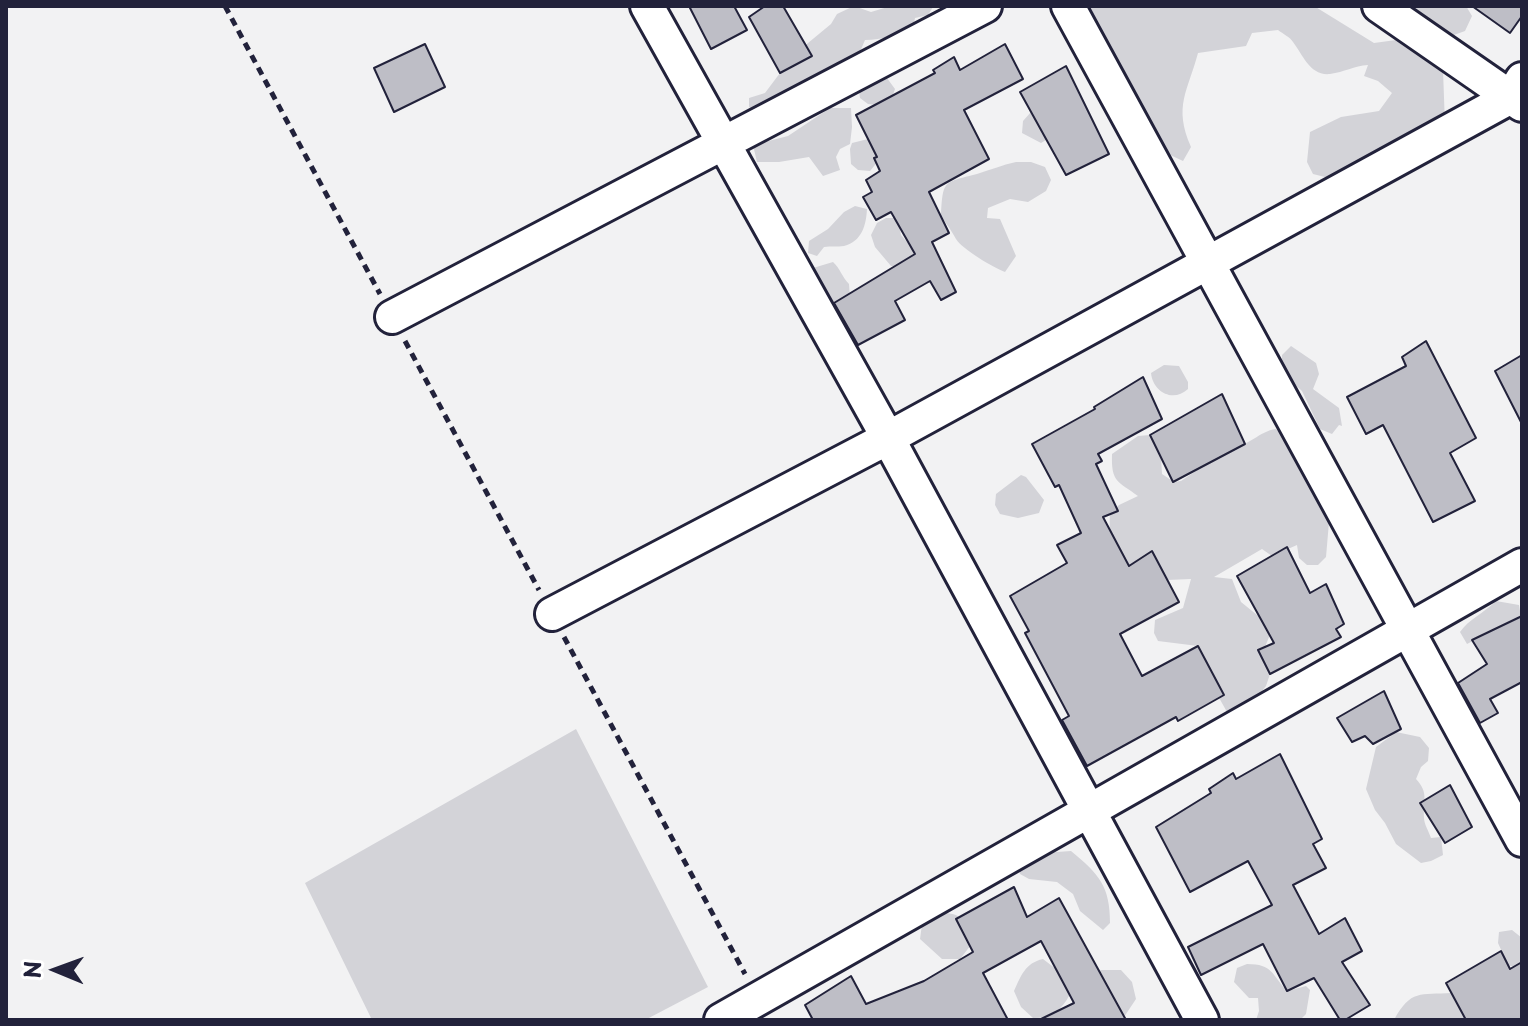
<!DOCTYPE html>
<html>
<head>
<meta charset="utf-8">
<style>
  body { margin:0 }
  #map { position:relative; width:1528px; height:1026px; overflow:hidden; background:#f2f2f3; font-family:"Playpen Sans",sans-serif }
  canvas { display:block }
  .frame { position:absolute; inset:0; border:8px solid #22223b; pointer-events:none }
  .north { position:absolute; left:16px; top:930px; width:80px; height:80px; -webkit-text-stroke:6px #fff; paint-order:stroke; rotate:271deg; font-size:22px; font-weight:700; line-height:32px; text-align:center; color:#22223b }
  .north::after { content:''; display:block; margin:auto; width:28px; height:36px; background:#22223b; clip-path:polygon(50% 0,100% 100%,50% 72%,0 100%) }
</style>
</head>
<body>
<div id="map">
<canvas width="1528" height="1026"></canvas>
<div class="frame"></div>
<div class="north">N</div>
</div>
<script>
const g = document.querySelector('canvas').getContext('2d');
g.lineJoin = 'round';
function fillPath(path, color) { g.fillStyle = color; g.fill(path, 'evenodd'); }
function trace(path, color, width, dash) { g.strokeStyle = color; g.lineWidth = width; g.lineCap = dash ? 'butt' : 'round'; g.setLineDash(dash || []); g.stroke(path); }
const green = new Path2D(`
  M854 6 871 12 891 6H949L943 8 933 7 928 15 915 18 913 28C896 35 883 40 865 40L859 54 826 71 816 84 765 116 749 107V98L765 93 780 73 798 64 802 48 831 24 837 14Z
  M1079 6H1314L1374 43 1396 40 1443 70 1445 125 1341 181 1313 174 1307 162 1310 132 1341 117 1379 111 1392 93 1378 81 1364 76 1368 65C1354 66 1344 72 1330 74 1310 76 1303 55 1293 42 1290 37 1283 34 1278 30L1252 33 1246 46 1198 53C1188 91 1173 106 1191 147L1183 161 1166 153Z
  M1381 6H1466L1472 16 1465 31 1451 36 1426 39Z
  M884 74 895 89 889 106 868 104 860 98 859 91 866 83Z
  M830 108H851L852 127 850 144 840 149 836 157 840 170 823 176 809 157 779 162H757L753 145 788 136Z
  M1031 112 1051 137 1041 143 1022 133 1023 121Z
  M872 138 879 160 870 171 858 170 851 164 850 149 852 143Z
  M1016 162H1031L1045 167 1051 180 1046 191 1028 202 1010 199 988 208 987 218 1000 219 1016 256 1005 272C994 268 962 249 956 239 951 230 947 224 941 217 943 179 943 183 977 174 990 170 1002 165 1016 162Z
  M855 206 867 209C866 226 862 241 844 246 837 247 831 246 824 247L817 256 808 253 809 241 828 229 844 212Z
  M886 218H898L901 235 913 249V256L902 266H891L875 247 871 235 877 223Z
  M833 262C840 268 842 277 849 284L850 298 837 309 811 277 813 268Z
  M1291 346 1316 363 1319 374 1313 389 1339 408 1342 426 1339 425 1332 434 1320 429 1302 391 1282 373V355Z
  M1164 365 1179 366 1188 382V389C1173 403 1153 392 1151 373Z
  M1276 429C1287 438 1286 451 1298 460L1302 475 1329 522 1326 557 1318 565H1307L1299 558 1297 545 1272 556 1262 549 1214 577 1232 579 1241 602 1262 619 1271 632 1263 652 1270 674 1266 686 1244 714 1227 712 1213 687 1198 646 1158 641 1154 633 1155 620 1183 608 1191 579 1167 580 1133 577C1116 555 1108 543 1110 514L1119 505 1138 496C1118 481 1111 483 1112 454L1138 436 1150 435 1161 457 1162 474 1174 482 1181 481 1231 447C1249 447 1259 431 1276 429Z
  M1021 475 1026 477 1044 500 1039 513 1018 518 1000 514 995 505 996 494Z
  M1496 601 1519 605 1522 623 1507 631 1499 627 1467 644 1460 632C1469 619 1484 613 1496 601Z
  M576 729 708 987 645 1020H372L305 883Z
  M1396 732 1420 737 1429 748 1428 761 1421 767 1416 779C1429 793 1423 800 1424 818 1424 824 1429 832 1431 838L1441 837 1443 855 1431 861 1421 863 1396 844 1385 823 1375 810 1366 789 1376 747Z
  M1071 851C1099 874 1110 886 1110 923L1103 930 1080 911 1073 894 1057 882 1029 879 1020 874 1018 864 1043 853Z
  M934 913C964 912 960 917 974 941L960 959H942L920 939 923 917Z
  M1512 930 1522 938V965L1514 967 1508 965 1498 943 1499 932Z
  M1043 959 1056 969 1070 994C1062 1010 1051 1018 1033 1018L1021 1007 1014 991C1021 976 1025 963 1043 959Z
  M1247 964C1273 964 1272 975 1287 991L1306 986 1310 990 1306 1014 1300 1020H1256L1259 1011 1258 998H1249L1234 982 1237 968Z
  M1101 970H1121L1132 982 1136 999 1122 1020 1086 977Z
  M1452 993 1482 1020H1394C1411 989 1420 995 1452 993Z`);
const building = new Path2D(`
  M689 6H734L747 30 711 49Z
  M765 6H783L812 56 780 73 749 17Z
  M1472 6H1522V16L1510 33Z
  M425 44 445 87 394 112 374 68Z
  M1005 44 1023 79 964 110 989 159 929 192 949 233 932 242 956 292 941 300 930 281 895 301 905 320 858 345 834 303 915 254 891 212 876 220 863 197 872 192 866 180 880 171 874 158 877 157 856 115 935 73 933 70 954 57 960 70Z
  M1066 66 1109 154 1066 175 1020 92Z
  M1426 341 1476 438 1450 453 1475 501 1433 522 1383 425 1366 434 1347 397 1406 366 1402 357Z
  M1522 355V424L1495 371Z
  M1143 377 1162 419 1098 454 1102 461 1096 464 1118 511 1103 517 1129 566 1152 551 1179 602 1120 634 1142 676 1198 646 1224 695 1178 721 1176 717 1087 766 1062 720 1069 716 1025 633 1029 631 1010 596 1067 563 1057 545 1081 533 1059 485 1055 487 1032 444 1095 409 1094 407Z
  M1222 394 1245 444 1173 482 1150 435Z
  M1287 547 1310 593 1326 584 1344 624 1336 629 1341 637 1270 674 1258 650 1274 643 1237 576Z
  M1522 616V682L1490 699 1498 713 1480 723 1458 683 1487 664 1472 640Z
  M1384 691 1401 729 1373 744 1365 736 1352 742 1337 718Z
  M1280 754 1322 839 1313 844 1326 868 1293 885 1319 934 1345 918 1362 951 1342 962 1370 1005 1345 1020H1340L1314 978 1287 991 1263 944 1201 975 1188 947 1272 905 1248 861 1190 892 1156 827 1211 793 1209 789 1233 773 1236 779Z
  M1450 785 1472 827 1445 843 1420 803Z
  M1014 887 1027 917 1059 898 1126 1020H1039L1074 1003 1041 941 983 973 1008 1020H813L805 1005 851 976 866 1004 924 981 973 952 956 919Z
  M1501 951 1510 969 1522 962V1020H1466L1446 983Z`);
const path = new Path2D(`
  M225 6 380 294
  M405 341 539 590
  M564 637 745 974`);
const minor = new Path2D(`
  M647 6 888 438 1202 1020
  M1068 6 1522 840
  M1379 6 1522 105
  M392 317 985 6
  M552 614 888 438 1511 97 1522 79
  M721 1020 1522 565`);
fillPath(green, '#d3d3d8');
fillPath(building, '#bebec6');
trace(building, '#22223b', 2);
trace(minor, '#22223b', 38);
trace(path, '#22223b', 5, [8, 6]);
trace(minor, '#fff', 32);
</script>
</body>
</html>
